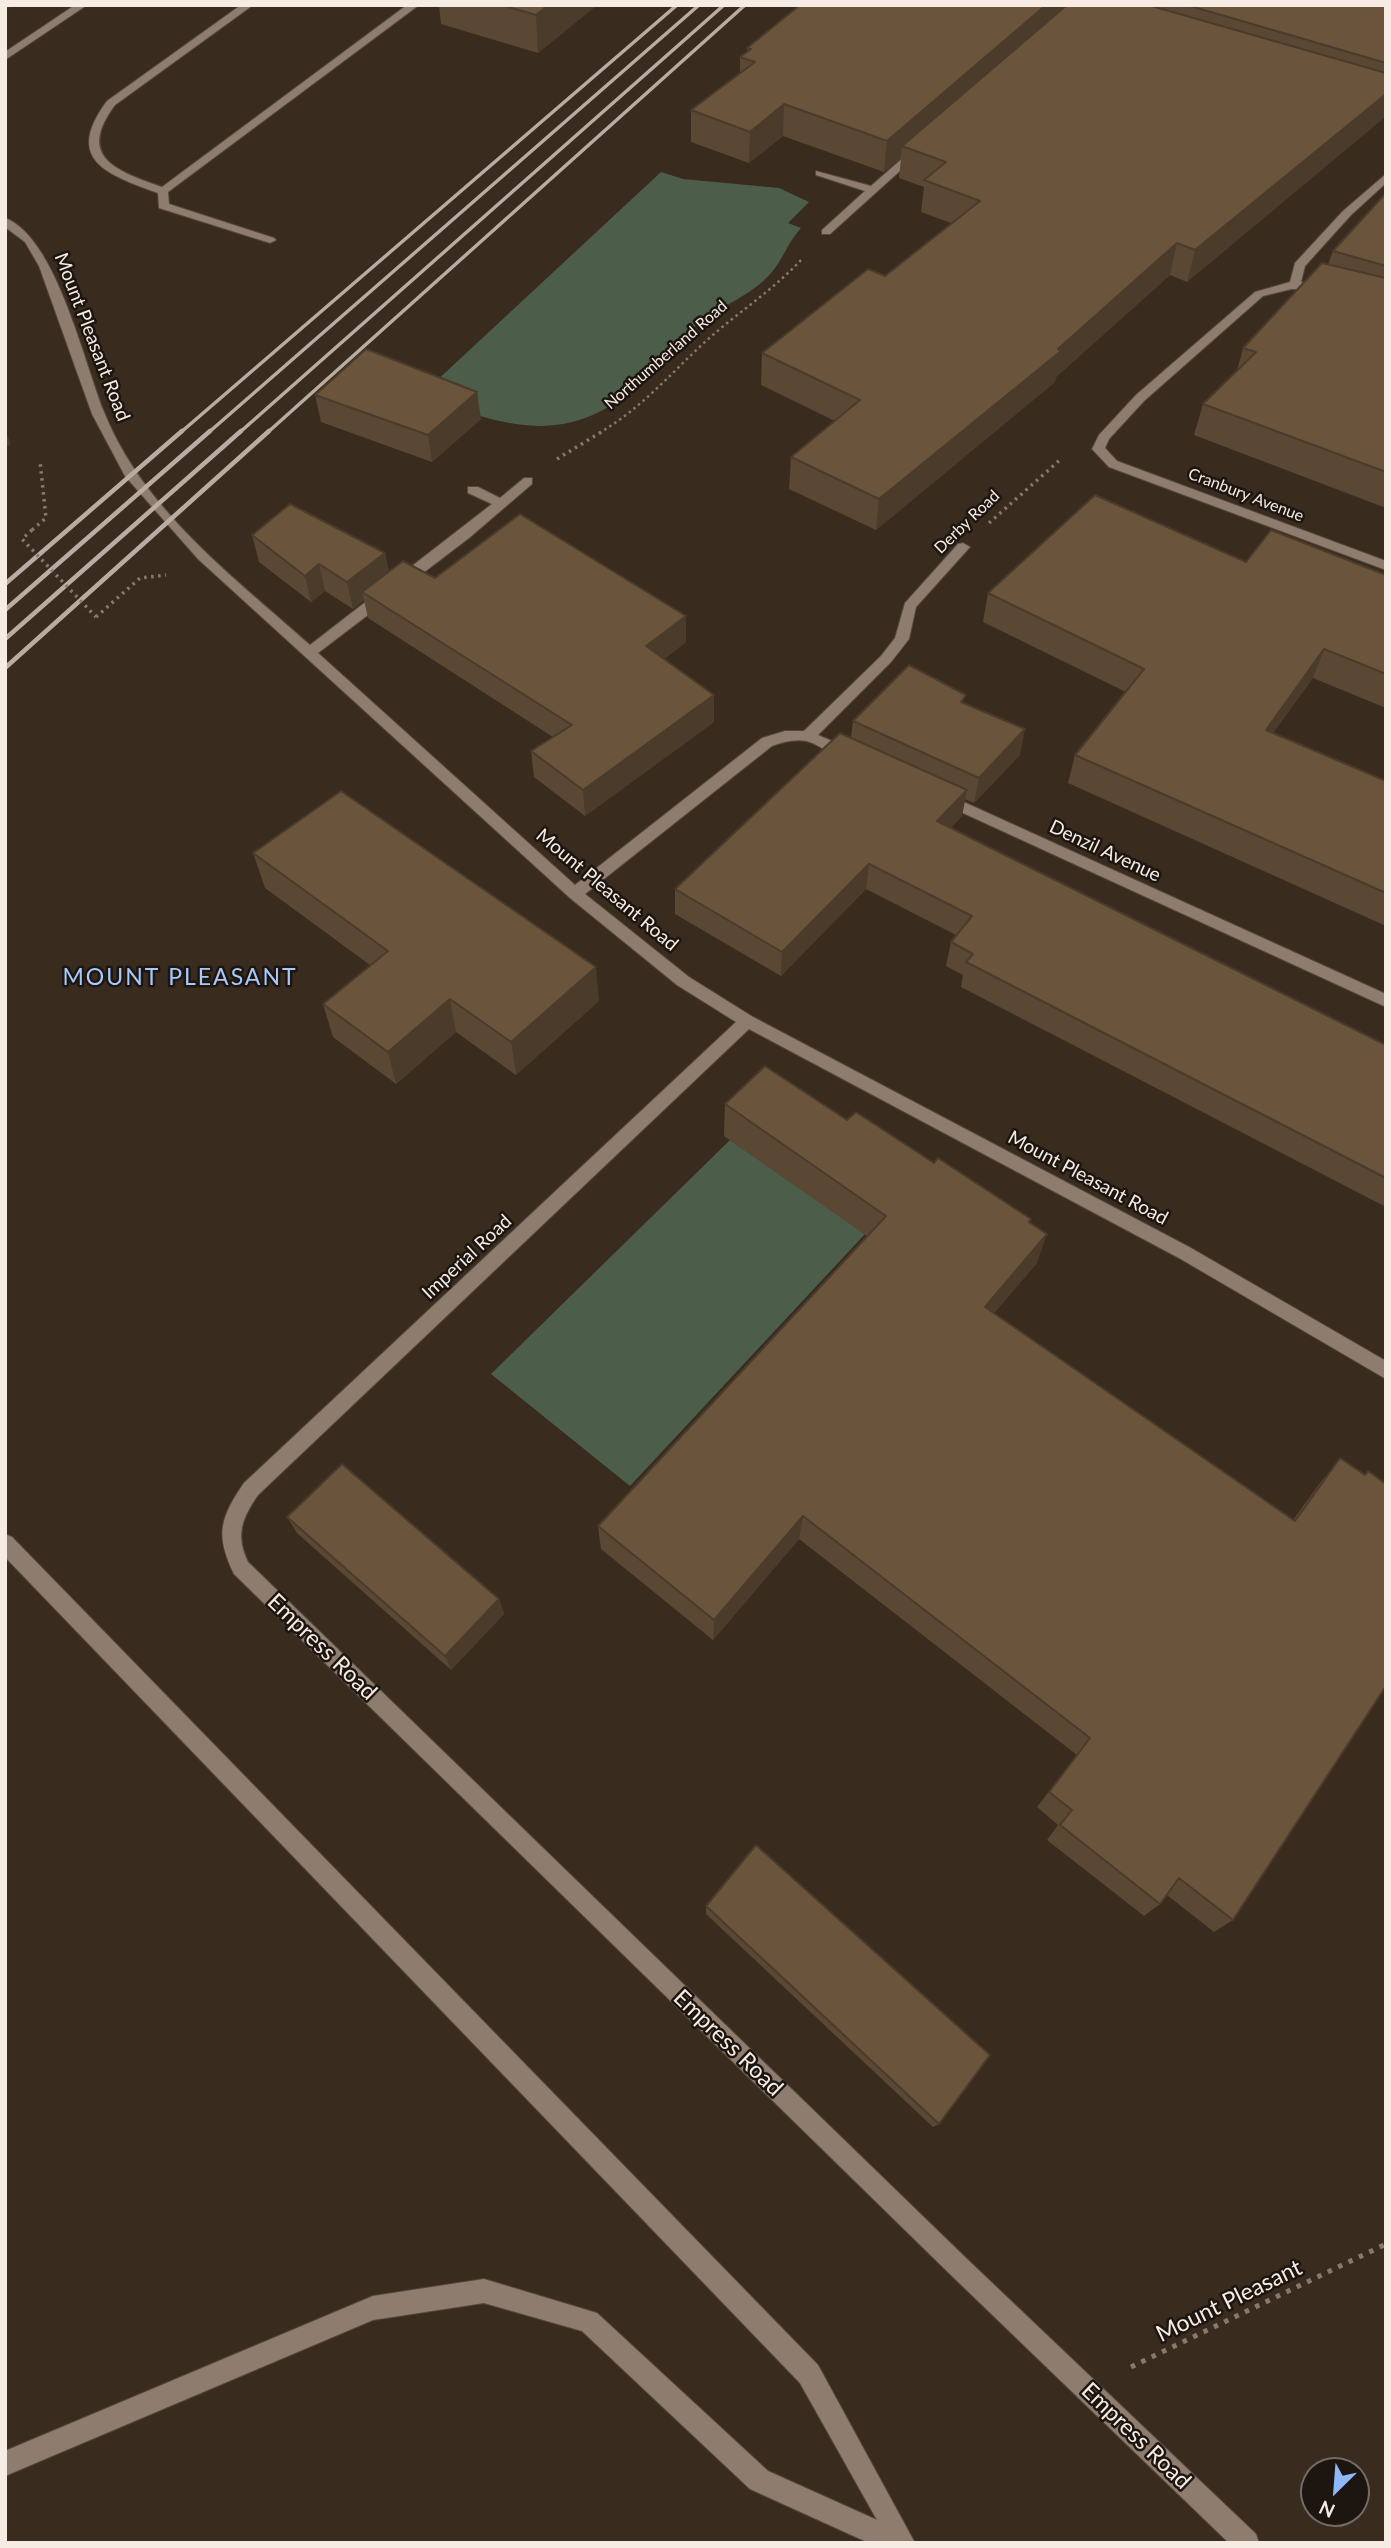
<!DOCTYPE html>
<html>
<head>
<meta charset="utf-8">
<style>
  body { margin:0 }
  #map { position:relative; width:1391px; height:2548px; overflow:hidden; background:#3a2b1f; font-family:Lato,sans-serif }
  canvas { display:block }
  .frame { position:absolute; inset:0; border:7px solid #f6ece4; pointer-events:none }
  .north { position:absolute; left:1300px; top:2457px; width:70px; height:70px; box-sizing:border-box; background:#1c1510; border:2px solid #736b65; border-radius:50%; rotate:205deg; font-size:19px; font-weight:700; line-height:28px; text-align:center; color:#f6ece4 }
  .north::after { content:''; display:block; margin:auto; width:24px; height:32px; background:#8cb9fc; clip-path:polygon(50% 0,100% 100%,50% 72%,0 100%) }
</style>
</head>
<body>
<div id="map">
<canvas width="1391" height="2548"></canvas>
<div class="frame"></div>
<div class="north">N</div>
</div>
<script>
const g = document.querySelector('canvas').getContext('2d');
g.lineJoin = 'round';
function fillPath(path, color) { g.fillStyle = color; g.fill(path, 'evenodd'); }
function trace(path, color, width, dash) { g.strokeStyle = color; g.lineWidth = width; g.lineCap = dash ? 'butt' : 'round'; g.setLineDash(dash || []); g.stroke(path); }
function drawText(font, color, halo, rows, align = 'center') {
  g.font = font + ' Lato,sans-serif'; g.lineWidth = 5; g.setLineDash([]); g.textBaseline = 'middle'; g.strokeStyle = halo; g.fillStyle = color; for (const [text, x, y, turn = 0] of rows) {
    g.save(); g.translate(x, y); g.rotate((+turn || 0) * Math.PI / 180); g.textAlign = isNaN(turn) ? turn : align; if (halo) g.strokeText(text, 0, 0); g.fillText(text, 0, 0); g.restore();
  }
}
const green = new Path2D(`
  M661 172 683 179 779 188 809 202 788 223 801 228C788 242 783 259 772 272 752 296 717 307 693 328 676 343 665 363 647 379 565 451 511 426 419 397Z
  M730 1140 865 1234 630 1486 491 1374Z`);
const pathFar2 = new Path2D(`
  M599 433C641 409 671 373 706 341 737 313 772 291 801 260`);
const pathFar1 = new Path2D(`
  M557 459 603 431
  M989 523 1061 459
  M32 530 46 518 40 461
  M96 617 140 578 166 575`);
const path = new Path2D(`
  M1131 2367 1386 2244`);
const minor = new Path2D(`
  M75 5H87L5 60V52Z
  M241 5H253L115 105C76 157 116 171 162 187L407 5H419L168 192 169 204 274 238 276 240 270 243 159 208 158 193C105 174 64 159 107 101Z
  M913 149 922 151 830 234H822V230L865 191 816 175V171L871 186Z
  M1386 174V183L1351 215 1305 266 1301 282 1330 287V291L1292 289 1263 296 1144 401 1109 439 1105 448 1117 461 1386 561V570L1109 467 1092 449 1099 435 1136 395 1255 292 1290 282 1295 263 1343 211Z
  M5 218C56 237 84 363 104 412 143 510 234 577 310 645L492 504 468 493V487H478L500 498 524 478H532V484L469 538 318 653 575 885 762 738 785 731H804L881 656 895 638 905 603 958 544 963 543 970 547 916 607 909 639 891 662 818 735 853 750 855 754 853 758C837 762 821 744 806 741 794 739 783 742 772 746L585 894 689 977 753 1017 1191 1248 1386 1361V1379L1179 1258 749 1029 258 1495C242 1518 235 1535 248 1562L967 2259 1256 2534 1259 2543H1229L951 2275 234 1574C215 1535 220 1518 244 1483L736 1022 677 985 570 898 198 559 125 476 92 414 39 266 25 242 5 227Z
  M944 793 1386 994V1007L939 802 937 798 939 794Z
  M5 1534 12 1537 818 2365 915 2543H869L750 2489 582 2331 484 2303 373 2320 5 2476V2451L373 2296 484 2279 597 2313 768 2471 877 2520 800 2383 5 1557Z`);
const railFar1 = new Path2D(`
  M180 433 677 5
  M208 433 699 5
  M239 433 724 5
  M267 433 745 5`);
const rail = new Path2D(`
  M5 584 182 431
  M5 610 210 431
  M5 639 241 431
  M5 668 269 431`);
const pathBridge = new Path2D(`
  M32 530 22 539 96 617`);
const wall = new Path2D(`
  M439 5H597L538 53 441 24Z
  M800 5H1386V116L1187 282 1170 275 1056 377 1055 382 876 530 789 489 791 457 835 421 761 385 762 353 885 276 951 223 921 212 924 187 899 178 901 158 884 172 783 136 749 163 691 142V110L740 73V57L747 52V48Z
  M1386 193V508L1194 435 1203 404 1237 371 1243 348 1328 264 1333 251Z
  M315 395 481 419 432 462 321 422Z
  M252 535 385 553 389 572 686 616V642L664 659 714 722 585 816 534 777 531 751 553 737 368 618 364 600 353 609 325 591 311 602 259 562Z
  M1246 562 1386 575V708L1313 678 1273 733 1386 781V926L1068 783 1075 755 1126 692 983 622 988 593Z
  M965 704 1020 755 974 803 965 799 962 816 950 828 1386 1045V1207L961 987 963 975 946 966 951 942 956 935 866 889 781 976 675 914V889L851 737 853 721Z
  M253 853 599 1001 516 1075 456 1032 396 1084 333 1037 323 1004 370 965 265 888Z
  M725 1104 847 1120 934 1163 1031 1219 1030 1223 1037 1263 994 1313 1293 1520 1320 1483 1340 1458 1233 1920 1214 1932 1167 1895 1160 1904 1144 1916 1047 1840 1058 1825 1037 1807 1077 1755 799 1539 713 1640 601 1549 598 1526 867 1236 724 1136Z
  M287 1517 499 1599 504 1614 451 1670 297 1533Z
  M706 1906 939 2124 933 2127 706 1914Z`);
const shadedWall = new Path2D(`
  M5 5H13L5 10Z
  M548 5H597L538 53 536 15Z
  M1046 5H1068L902 146 901 158 884 172 887 141Z
  M1386 94V116L1187 282 1195 250Z
  M784 104 783 136 749 163 750 132Z
  M1177 243 1170 275 1056 377 1055 382 876 530 879 499 1058 349Z
  M477 392 481 419 432 462 428 435Z
  M5 430 11 444 5 448Z
  M385 553 390 579 362 592 364 600 353 609 347 582Z
  M319 564 325 591 311 602 305 576Z
  M686 616V642L646 672V646Z
  M1324 649 1313 678 1255 758 1266 730Z
  M714 695V722L585 816 583 790Z
  M1025 729 1020 755 974 803 979 778Z
  M967 790 962 816 933 847 937 821Z
  M869 864 866 889 781 976 782 952Z
  M596 967 599 1001 516 1075 511 1042Z
  M450 999 456 1032 396 1084 388 1052Z
  M1047 1234 1037 1263 976 1334 985 1307Z
  M803 1516 799 1539 713 1640 714 1620Z
  M499 1599 504 1614 451 1670 445 1656Z`);
const building = new Path2D(`
  M501 5H548L536 15Z
  M800 5H1046L887 141 784 104 750 132 691 110 755 62 740 57 751 49 747 48Z
  M1067 5H1148L1386 73V94L1195 250 1177 243 1058 349 1061 351 879 499 791 457 860 400 762 353 868 269 885 276 980 201 924 180 946 162 902 146Z
  M1187 5H1386V63Z
  M1386 193V266L1333 251Z
  M1322 263 1386 278V472L1203 404 1256 352 1243 348Z
  M366 349 477 392 428 435 315 395Z
  M1095 495 1246 562 1271 530 1386 575V674L1324 649 1266 730 1386 781V893L1075 755 1144 669 988 593Z
  M290 504 385 553 347 582 319 564 305 576 252 535Z
  M520 514 686 616 646 646 714 695 583 790 531 751 572 725 362 592 403 561 435 578Z
  M909 665 966 695 961 702 1025 729 979 778 853 721Z
  M840 733 967 790 937 821 1386 1045V1178L966 962 973 954 951 942 972 916 869 864 782 952 675 889Z
  M341 791 596 967 511 1042 450 999 388 1052 323 1004 388 951 253 853Z
  M765 1066 847 1120 856 1112 934 1163 938 1158 1031 1219 1029 1222 1047 1234 985 1307 1295 1521 1340 1458 1365 1475 1368 1471 1386 1484V1686L1233 1920 1179 1878 1160 1904 1060 1825 1072 1810 1049 1792 1090 1738 803 1516 714 1620 598 1526 886 1216 725 1104Z
  M342 1464 499 1599 445 1656 287 1517Z
  M756 1845 990 2055 939 2124 706 1906Z`);
const farStreetnames = [
  ["Northumberland Road",666,355,-41],
  ["Cranbury Avenue",1246,495,21],
  ["Derby Road",967,522,-44]
];
const streetNames = [
  ["Mount Pleasant Road",92,337,69],
  ["Denzil Avenue",1105,851,25],
  ["Mount Pleasant Road",607,890,40],
  ["Mount Pleasant Road",1088,1178,28],
  ["Imperial Road",467,1257,-43]
];
const quarterNames = [
  ["MOUNT PLEASANT",180,978]
];
const nearStreetnames = [
  ["Empress Road",322,1647,44],
  ["Empress Road",728,2043,44],
  ["Mount Pleasant",1229,2301,-26],
  ["Empress Road",1136,2436,44]
];
fillPath(green, '#4c5e4a');
trace(minor, '#54473d', 2);
trace(pathFar2, '#86796e', 2.5, [2.5, 3.5]);
trace(pathFar1, '#86796e', 3.5, [2.5, 4.5]);
trace(path, '#86796e', 5, [4.5, 7]);
fillPath(minor, '#8e7c6e');
trace(railFar1, '#b8aca3', 3.5);
trace(rail, '#b8aca3', 4.5);
trace(pathBridge, '#86796e', 3.5, [2.5, 4.5]);
fillPath(wall, '#5b4834');
fillPath(shadedWall, '#4a3b2a');
fillPath(building, '#6a543c');
trace(building, '#4a3b2a', 2);
drawText('16px', '#f6ece4', '#1c1510', farStreetnames);
drawText('19px', '#f6ece4', '#1c1510', streetNames);
g.letterSpacing = '2px';
drawText('23px', '#a7c9fb', '#1c1510', quarterNames);
g.letterSpacing = '0px';
drawText('23px', '#f6ece4', '#1c1510', nearStreetnames);
</script>
</body>
</html>
